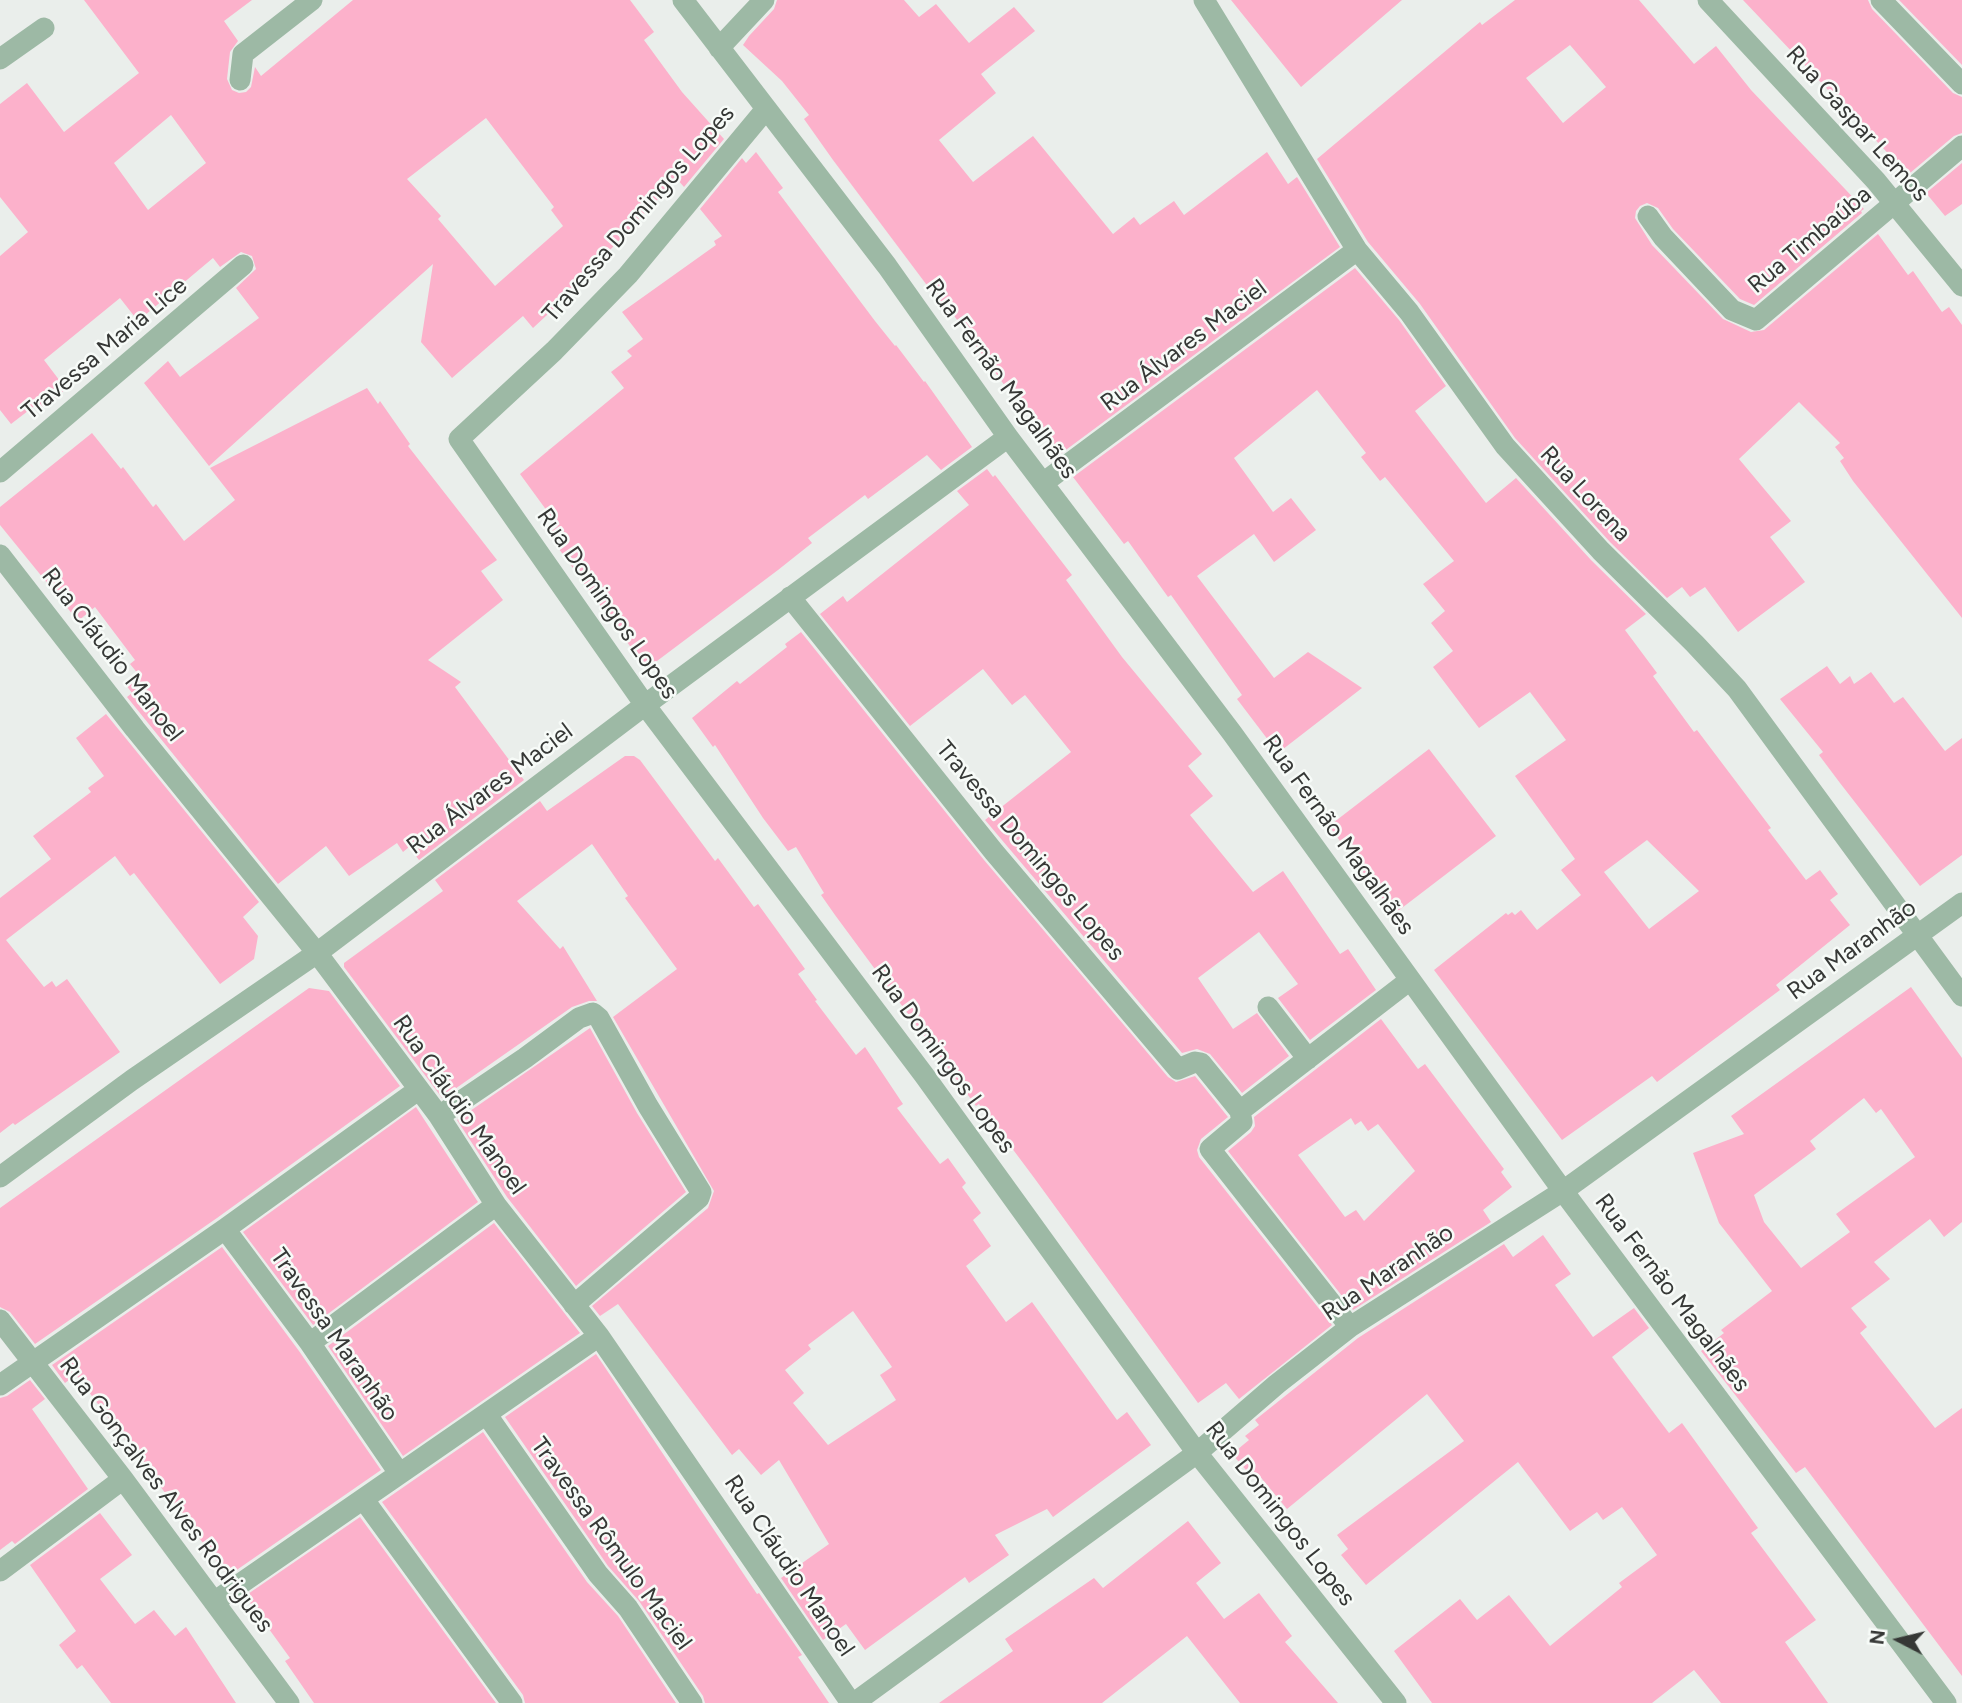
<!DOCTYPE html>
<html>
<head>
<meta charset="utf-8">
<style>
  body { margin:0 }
  #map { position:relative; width:1962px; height:1703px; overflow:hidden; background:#eaeeeb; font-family:Figtree,sans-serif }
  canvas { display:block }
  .north { position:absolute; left:1864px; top:1605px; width:70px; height:70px; -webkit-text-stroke:5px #f7fbf8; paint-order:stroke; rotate:277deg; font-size:19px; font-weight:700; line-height:28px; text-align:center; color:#363836 }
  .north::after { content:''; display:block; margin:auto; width:24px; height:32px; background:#363836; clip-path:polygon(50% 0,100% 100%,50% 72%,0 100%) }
</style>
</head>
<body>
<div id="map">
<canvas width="1962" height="1703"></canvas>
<div class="north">N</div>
</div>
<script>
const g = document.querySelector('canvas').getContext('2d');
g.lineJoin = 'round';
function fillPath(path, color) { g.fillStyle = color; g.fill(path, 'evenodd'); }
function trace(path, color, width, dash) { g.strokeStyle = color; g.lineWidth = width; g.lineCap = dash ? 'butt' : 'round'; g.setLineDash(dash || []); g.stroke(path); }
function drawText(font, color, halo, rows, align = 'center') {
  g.font = font + ' Figtree,sans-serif'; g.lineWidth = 5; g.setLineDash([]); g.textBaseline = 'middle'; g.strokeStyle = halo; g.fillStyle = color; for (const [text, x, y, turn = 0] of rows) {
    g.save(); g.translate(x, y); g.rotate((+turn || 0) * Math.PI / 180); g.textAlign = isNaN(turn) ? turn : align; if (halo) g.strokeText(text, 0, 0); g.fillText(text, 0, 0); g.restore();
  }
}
const building = new Path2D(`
  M84 0H252L224 21 238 41 230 52 227 79 232 90 239 93 246 92 251 87 255 67 261 76 353 0H630L654 32 644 40 682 92 724 139 684 187 677 179 561 302 533 328 523 316 452 378 421 342 433 264 209 466 144 383 168 361 180 377 259 318 236 288 256 269 252 256 241 252 220 267 213 258 138 321 120 298 44 360 66 389 41 408 37 404 11 424 0 410V256L28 232 0 197V104L27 83 64 132 139 73ZM171 115 206 163 148 210 114 163ZM486 118 554 207 551 210 563 226 495 286 438 219 441 216 407 179Z
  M777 0H904L919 17 936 4 969 43 1014 7 1035 31 981 74 996 93 939 140 973 182 1033 136 1113 234 1134 217 1140 225 1174 201 1184 215 1267 152 1288 184 1297 177 1340 247 1059 455 1008 383 1005 386 947 306 944 308 833 160 804 119 809 115 782 81 743 45 749 36 774 9Z
  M1231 0H1402L1301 87Z
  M1515 0H1639L1694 64 1716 46 1751 90 1864 209 1861 211 1862 213 1754 305 1740 299 1673 229 1658 208 1647 203 1640 206 1636 211 1635 218 1652 245 1723 319 1751 332 1764 330 1878 234 1908 275 1913 271 1942 312 1949 307 1962 325V618L1853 481 1840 461 1844 458 1835 447 1840 443 1799 402 1739 459 1791 521 1770 537 1805 582 1738 632 1705 587 1690 597 1682 587 1667 598 1610 542 1515 438 1420 304 1368 242 1317 159 1480 22 1482 25ZM1570 45 1606 87 1563 123 1526 78Z
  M1743 0H1868L1872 9 1953 93 1962 97V133L1954 136 1910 173 1903 164 1900 166Z
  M1899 0H1962V65Z
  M756 152 783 188 778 192 875 321 895 346 896 345 924 382 925 381 972 447 941 470 927 455 868 499 865 495 808 538 812 543 778 570 657 661 643 664 548 534 558 526 520 474 624 388 611 372 632 356 627 351 643 339 622 312 716 245 714 241 722 236 700 209 742 158 746 163Z
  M1962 163V204L1945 216 1926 193Z
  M1355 268 1399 320 1446 386 1415 411 1486 503 1516 478 1591 560 1646 614 1625 630 1657 673 1653 676 1694 732 1697 730 1771 828 1768 830 1806 880 1820 870 1838 894 1830 900 1850 925 1776 985 1780 990 1657 1082 1652 1076 1562 1140 1434 970 1506 913 1508 915 1512 912 1515 915 1521 910 1537 930 1581 895 1561 870 1575 859 1515 776 1566 740 1530 692 1479 728 1433 667 1453 651 1431 623 1445 611 1423 584 1454 561 1385 477 1380 481 1361 457 1366 453 1317 390 1234 458 1273 512 1291 498 1316 530 1274 562 1254 534 1197 576 1274 678 1308 652 1362 688 1278 753 1237 699 1242 695 1171 595 1168 597 1128 541 1124 544 1073 477ZM1647 840 1699 891 1649 929 1604 872Z
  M367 388 378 404 380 401 410 444 408 446 497 560 481 571 503 600 428 660 461 682 455 687 524 780 419 860 409 847 403 852 397 843 349 876 326 846 278 884 127 697 132 693 126 685 139 675 130 664 135 660 95 607 78 621 0 525V507L92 433 121 469 123 467 153 507 156 504 184 541 235 500 210 468Z
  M987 469 993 477 995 475 1072 575 1066 580 1122 657 1202 754 1188 766 1213 796 1190 815 1253 892 1283 871 1340 954 1348 949 1376 990 1310 1040 1278 998 1298 984 1259 932 1198 978 1233 1029 1257 1013 1289 1056 1242 1093 1210 1054 1197 1049 1182 1053 985 820 1071 752 1025 695 1012 705 983 669 910 726 820 614 843 596 847 602 969 505 957 491Z
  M801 632 984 860 1168 1077 1176 1082 1195 1076 1228 1117 1201 1139 1197 1150 1199 1157 1332 1325 1239 1399 1226 1383 1198 1403 1035 1179 979 1104 976 1106 835 915 821 895 824 893 796 847 788 851 763 818 715 745 713 747 692 718 737 681 740 684 787 647 785 644Z
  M1827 666 1840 684 1850 676 1854 684 1871 672 1894 703 1903 697 1945 751 1962 738V855L1920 886 1840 783 1819 755 1823 752 1780 699Z
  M106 714 259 902 243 917 258 936 254 959 220 984 134 873 130 876 115 856 6 940 44 987 52 981 56 987 67 979 120 1052 15 1125 13 1123 0 1133V898L51 859 33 836 91 792 88 788 104 776 76 738Z
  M1429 749 1496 836 1394 914 1329 826Z
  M625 756H634L640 760 715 861 718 858 754 907 758 904 805 969 798 974 817 1000 815 1001 856 1055 865 1047 903 1104 897 1108 940 1164 948 1158 966 1183 962 1187 981 1213 973 1220 991 1246 966 1266 1006 1322 1032 1302 1117 1420 1127 1412 1151 1445 1053 1517 1047 1509 995 1535 1009 1555 969 1583 965 1577 865 1650 846 1624 823 1640 781 1578 829 1544 779 1460 761 1475 739 1449 732 1455 618 1304 600 1316 592 1306 708 1208 714 1191 613 1017 677 969 625 898 628 896 592 844 517 901 560 949 563 946 597 1001H589L572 1007 442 1098 344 967V963L443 891 435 880 540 801 547 811ZM853 1311 892 1367 880 1375 896 1400 828 1445 793 1403 804 1393 785 1370 811 1349 808 1345Z
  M1911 987 1962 1058V1222L1944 1237 1930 1219 1874 1262 1890 1279 1851 1308 1867 1327 1860 1333 1935 1428 1962 1408V1676L1805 1467 1796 1473 1701 1351 1724 1333 1721 1330 1772 1291 1719 1223 1693 1153 1744 1134 1731 1116ZM1864 1098 1876 1113 1881 1109 1915 1157 1836 1214 1850 1232 1801 1268 1764 1222 1754 1195 1816 1149 1810 1141Z
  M309 988 329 991 400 1086 217 1218 35 1344 10 1312 0 1307V1208Z
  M1381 1019 1418 1069 1425 1064 1504 1169 1501 1172 1512 1187 1483 1210 1491 1222 1353 1310 1228 1151 1251 1132 1255 1126 1254 1117ZM1351 1118 1355 1125 1361 1121 1368 1131 1378 1124 1415 1171 1364 1221 1356 1210 1345 1217 1298 1155Z
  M590 1028 637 1113 686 1192 576 1286 507 1197 457 1120Z
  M416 1107 478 1202 313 1325 243 1232Z
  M494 1223 580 1333 403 1456 328 1346Z
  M1543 1235 1571 1274 1555 1285 1593 1337 1634 1308 1649 1328 1612 1357 1669 1433 1682 1423 1758 1528 1751 1533 1816 1620 1785 1642 1828 1703H1721L1694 1670 1652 1703H1432L1394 1651 1460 1599 1477 1620 1509 1595 1550 1646 1622 1587 1619 1583 1657 1555 1622 1507 1603 1520 1597 1512 1570 1531 1518 1462 1366 1585 1341 1555 1348 1549 1337 1535 1464 1441 1427 1394 1287 1509 1258 1474 1253 1478 1232 1454 1249 1440 1245 1436 1259 1425 1255 1420 1358 1338 1504 1244 1513 1257Z
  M222 1247 299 1351 381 1470 228 1576 76 1375 65 1383 52 1365Z
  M596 1354 757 1594 759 1593 802 1655 798 1657 829 1703H705L703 1696 639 1601 608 1566 505 1417Z
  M30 1380 45 1399 32 1409 88 1489 15 1544 12 1541 0 1550V1398L7 1396Z
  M483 1432 587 1582 618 1616 676 1703H525L523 1695 382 1502Z
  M100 1513 132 1555 100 1579 135 1624 154 1610 175 1636 186 1627 236 1703H111L82 1665 77 1669 59 1645 76 1631 30 1565Z
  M360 1517 496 1703H314L285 1661 290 1658 245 1596Z
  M1188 1521 1221 1563 1196 1583 1224 1619 1259 1593 1292 1636 1285 1642 1338 1703H1240L1187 1636 1102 1703H939L1013 1651 1005 1639 1094 1578 1103 1588Z`);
const minor = new Path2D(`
  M683 0 887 266 1008 437 1232 733 1563 1191 1946 1703
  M1204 0 1357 250 1409 312 1505 446 1601 551 1695 644 1737 689 1962 996
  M1708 0 1876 181 1962 286
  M1881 0 1962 84
  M719 48 764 0
  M0 59 44 28
  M240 80 243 54 312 0
  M766 109 628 275 554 351 459 439 645 705 924 1075 1197 1453 1396 1703
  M1648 216 1663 237 1732 310 1756 320 1962 146
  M0 472 243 265
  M1043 483 1357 250
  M0 555 135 729 317 953 439 1116 496 1205 599 1336 851 1703
  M790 597 994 852 1178 1069 1195 1062 1201 1063 1240 1111 1242 1122 1210 1149 1350 1327
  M1268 1007 1308 1059
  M1240 1111 1410 980
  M439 1116 525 1058 579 1018 593 1013 599 1018 648 1106 701 1192 699 1198 574 1305
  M0 1177 132 1080 317 953 645 705 1008 437
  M225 1229 310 1343 399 1473
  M0 1320 123 1479 289 1703
  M310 1343 496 1205
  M0 1385 225 1229 418 1090
  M487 1415 598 1574 628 1608 692 1703
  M364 1500 512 1703
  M0 1571 123 1479
  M214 1602 599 1336
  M854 1703 1197 1453 1277 1384 1350 1327 1563 1191 1962 903`);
const streetNames = [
  ["Rua Gaspar Lemos",1857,124,48],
  ["Travessa Domingos Lopes",639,214,-49],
  ["Rua Timbaúba",1810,240,-40],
  ["Rua Álvares Maciel",1184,346,-37],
  ["Travessa Maria Lice",105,349,-40],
  ["Rua Fernão Magalhães",1001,379,54],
  ["Rua Lorena",1585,494,47],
  ["Rua Domingos Lopes",607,604,55],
  ["Rua Cláudio Manoel",112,655,52],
  ["Rua Álvares Maciel",490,789,-37],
  ["Rua Fernão Magalhães",1338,835,54],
  ["Travessa Domingos Lopes",1030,851,50],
  ["Rua Maranhão",1852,950,-36],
  ["Rua Domingos Lopes",943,1059,54],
  ["Rua Cláudio Manoel",459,1105,55],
  ["Rua Maranhão",1388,1273,-34],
  ["Rua Fernão Magalhães",1672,1293,53],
  ["Travessa Maranhão",334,1335,55],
  ["Rua Gonçalves Alves Rodrigues",166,1495,53],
  ["Rua Domingos Lopes",1280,1514,52],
  ["Travessa Rômulo Maciel",611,1544,54],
  ["Rua Cláudio Manoel",789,1566,56]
];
fillPath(building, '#fcb1cb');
trace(minor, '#9db9a5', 21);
drawText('24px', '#363836', '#f7fbf8', streetNames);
</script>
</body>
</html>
